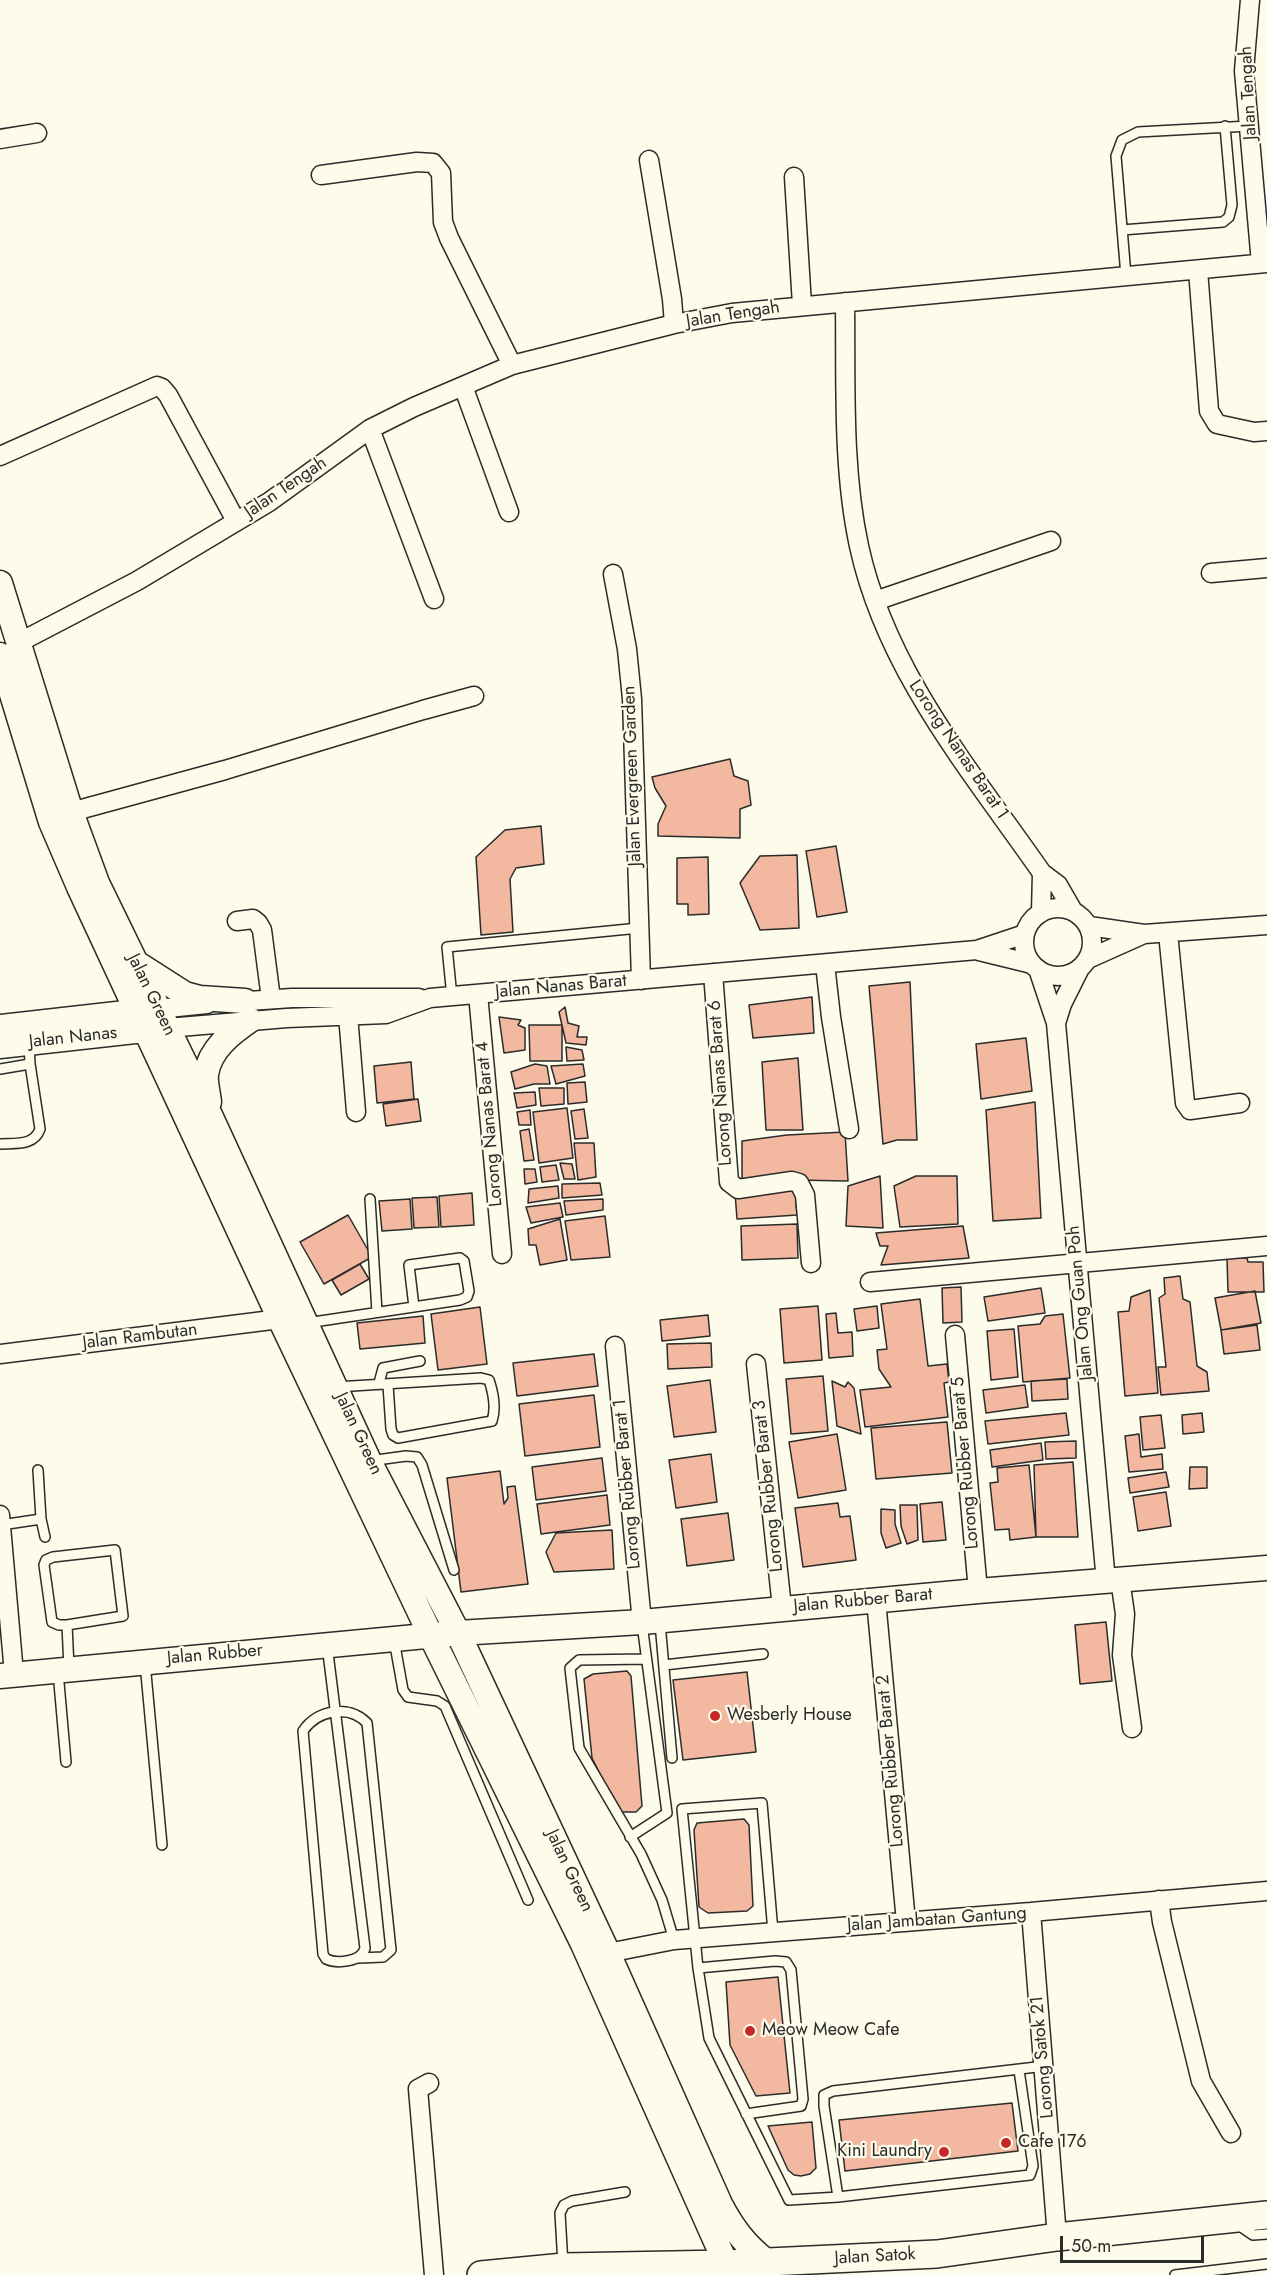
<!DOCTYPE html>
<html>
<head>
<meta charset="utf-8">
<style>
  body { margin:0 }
  #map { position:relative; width:1267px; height:2275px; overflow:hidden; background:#fdfbea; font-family:Jost,sans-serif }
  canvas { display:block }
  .scale { position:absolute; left:1060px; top:2236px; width:144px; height:27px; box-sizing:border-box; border:3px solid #2b2b2b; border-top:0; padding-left:8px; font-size:18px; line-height:21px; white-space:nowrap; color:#2b2b2b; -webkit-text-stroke:4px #fdfbea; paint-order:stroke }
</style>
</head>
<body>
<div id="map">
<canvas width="1267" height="2275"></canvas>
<div class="scale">50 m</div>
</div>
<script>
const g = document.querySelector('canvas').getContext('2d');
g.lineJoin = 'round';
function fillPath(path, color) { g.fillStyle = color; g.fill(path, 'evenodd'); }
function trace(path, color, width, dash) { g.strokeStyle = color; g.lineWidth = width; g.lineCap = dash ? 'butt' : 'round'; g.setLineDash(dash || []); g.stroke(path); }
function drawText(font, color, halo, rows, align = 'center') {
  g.font = font + ' Jost,sans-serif'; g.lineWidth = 4.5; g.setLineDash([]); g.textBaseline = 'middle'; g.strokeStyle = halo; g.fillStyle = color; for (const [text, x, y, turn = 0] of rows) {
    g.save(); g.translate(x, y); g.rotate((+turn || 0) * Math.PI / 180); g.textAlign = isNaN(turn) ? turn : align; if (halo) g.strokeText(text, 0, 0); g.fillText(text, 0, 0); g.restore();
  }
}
const building = new Path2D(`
  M730 759 734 776 748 781 751 805 740 809V838L658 836V824L666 806 655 788 652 777Z
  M541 826 544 864 516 868 510 879 513 932 481 935 476 857 505 830Z
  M836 846 847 912 817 917 806 851Z
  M797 855 799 928 760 930 740 883 760 856Z
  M708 857 709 914 688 915V904H677V858Z
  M910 982 917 1140H897L883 1144 869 986Z
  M812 997 814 1033 753 1038 749 1005Z
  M565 1007 568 1023 579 1026 577 1037H587L586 1045 566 1043 559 1012Z
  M499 1017 521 1020 518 1025 525 1028V1050L504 1053Z
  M529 1025H562V1061H530Z
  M1026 1038 1032 1091 981 1099 976 1044Z
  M566 1047 582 1050 584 1060 567 1061Z
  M798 1058 803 1130H766L762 1062Z
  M411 1062 414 1099 377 1103 374 1066Z
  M535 1064 547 1066 550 1084H534L515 1089 511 1072Z
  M583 1064 585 1076 556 1084 551 1066Z
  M585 1082 587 1102 568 1104 567 1083Z
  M539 1088H564V1104L541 1106Z
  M535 1092 536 1105 517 1108 514 1093Z
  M418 1099 421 1121 386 1126 383 1104Z
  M1035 1102 1041 1218 993 1221 986 1110Z
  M567 1108 573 1158 539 1163 533 1112Z
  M584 1109 588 1138 575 1139 571 1111Z
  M530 1110 531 1125H519L517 1112Z
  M529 1129 534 1160 524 1161 520 1131Z
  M845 1132 848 1181 742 1179V1141L787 1135Z
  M574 1143H594L596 1177 578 1180Z
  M560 1163 572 1164 575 1179H564Z
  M556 1165 559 1180 542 1182 540 1167Z
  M524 1169H535L537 1182 525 1184Z
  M880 1176 883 1228 846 1226 848 1186Z
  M916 1176H957L958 1224 900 1227 894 1186Z
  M600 1183 602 1195 562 1198V1184Z
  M558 1186 559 1198 528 1203 529 1189Z
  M795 1189 797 1215 737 1219 735 1193Z
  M472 1193 474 1225 441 1227 439 1196Z
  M437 1197 439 1227 414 1228 412 1198Z
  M410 1199 412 1229 382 1231 379 1201Z
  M603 1199V1210L566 1215 564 1201Z
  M560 1203 563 1217 531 1223 526 1207Z
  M348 1215 372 1257 324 1284 300 1242Z
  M605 1216 610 1257 571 1260 565 1221Z
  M560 1219 567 1260 540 1265 536 1245H529L528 1229Z
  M797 1224 798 1258 742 1260 741 1226Z
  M963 1226 969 1258 881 1265 888 1246H880L876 1233Z
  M1227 1258H1247L1248 1262H1263L1264 1292H1228Z
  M360 1264 369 1279 341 1295 332 1280Z
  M1180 1276 1183 1299 1190 1302 1197 1366 1207 1372 1209 1391 1161 1395 1158 1367H1166L1159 1298 1165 1294 1164 1278Z
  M961 1287 962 1322 943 1323 942 1288Z
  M1041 1288 1045 1313 988 1321 984 1297Z
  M1150 1290 1158 1393 1125 1396 1118 1312 1129 1311 1131 1297Z
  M1255 1291 1261 1323 1221 1330 1215 1298Z
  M920 1299 928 1366 947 1364 949 1382 944 1383 948 1417 865 1427 860 1390 891 1387 879 1369 877 1350 887 1349 881 1304Z
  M818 1306 822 1360 784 1363 780 1309Z
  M877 1306 879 1328 857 1331 854 1309Z
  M480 1307 487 1364 438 1370 431 1314Z
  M836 1313 838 1333 852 1332 853 1356 829 1358 826 1314Z
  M1063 1314 1070 1378 1023 1382 1018 1326 1040 1324 1045 1316Z
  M708 1315 710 1336 662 1341 660 1320Z
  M423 1316 425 1343 360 1349 357 1323Z
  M1257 1325 1260 1350 1224 1354 1221 1330Z
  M1014 1329 1018 1377 991 1380 987 1331Z
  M711 1343 712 1367 668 1369 667 1344Z
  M594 1354 598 1386 517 1396 513 1363Z
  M823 1376 828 1431 791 1434 786 1379Z
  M1067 1379 1068 1399 1032 1401 1031 1381Z
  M710 1380 716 1432 674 1437 667 1386Z
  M832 1381 845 1387 848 1382 854 1388 861 1434 837 1426Z
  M1025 1385 1028 1407 986 1413 983 1390Z
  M594 1395 600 1447 525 1456 519 1404Z
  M1066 1413 1069 1435 988 1444 985 1421Z
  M1202 1413 1204 1432 1183 1434 1182 1415Z
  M1161 1415 1165 1448 1143 1450 1140 1417Z
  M947 1422 952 1473 876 1479 871 1428Z
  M837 1434 846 1490 798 1498 789 1442Z
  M1139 1434 1141 1457 1162 1454 1163 1469 1129 1472 1125 1436Z
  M1076 1441V1458L1046 1459 1045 1442Z
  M1041 1443 1043 1460 992 1467 990 1450Z
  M711 1454 717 1502 676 1508 669 1460Z
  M602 1458 606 1491 536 1500 532 1467Z
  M1073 1462 1078 1537H1036L1034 1465Z
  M1029 1465 1036 1537 1010 1540 1009 1529 995 1530 990 1483 998 1482 997 1468Z
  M1190 1467H1207V1488L1189 1489Z
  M500 1471 504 1504 508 1498 507 1487 515 1486 528 1584 461 1592 447 1478Z
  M1166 1472 1169 1487 1130 1493 1128 1478Z
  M1166 1492 1171 1526 1138 1531 1133 1497Z
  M607 1495 610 1525 541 1534 537 1504Z
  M942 1502 946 1540 923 1542 920 1504Z
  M838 1503 840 1517 850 1516 856 1560 803 1567 795 1508Z
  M900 1505H917L918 1540 907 1544 901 1526Z
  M881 1509 895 1510V1524L901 1543 886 1548 881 1533Z
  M728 1513 734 1560 687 1566 681 1519Z
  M612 1530 614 1569 554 1572 546 1552 556 1533Z
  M1106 1622 1112 1681 1080 1684 1075 1625Z
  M627 1671 631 1676 642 1806 636 1812H619L592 1758 584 1679 593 1674Z
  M747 1672 756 1752 683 1760 673 1680Z
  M744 1819 749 1825 753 1906 747 1911 708 1913 699 1907 694 1830 697 1823Z
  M778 1977 790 2093 756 2096 730 2045 726 1982Z
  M1012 2103 1018 2151 845 2171 839 2120Z
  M812 2122 816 2168 810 2174 801 2176 794 2175 788 2170 768 2126Z`);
const lane = new Path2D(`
  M1122 230 1223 222 1229 217 1232 205 1225 126
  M1126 276 1116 156 1122 140 1138 132 1249 126
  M452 997 447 947 639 928
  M0 1069 30 1064
  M0 1144C16 1143 34 1146 40 1129L30 1064 29 1043
  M370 1199 377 1312
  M307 1323 460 1300 467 1297 469 1291 464 1261 460 1258 409 1265 414 1307
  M379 1383 383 1368 420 1361
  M336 1387 481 1378 489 1380C493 1392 496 1409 492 1421L398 1438 393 1435 391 1429 388 1385
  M369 1461 406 1456 417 1457 422 1465 454 1570
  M38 1470 41 1519 45 1537
  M1 1525 41 1519
  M115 1550 123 1616 67 1625H59L52 1622 44 1565 46 1560 53 1557Z
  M660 1623 672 1758
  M67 1625 69 1668
  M394 1640 403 1690 408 1697 437 1701 445 1706 528 1900
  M327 1645 365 1948C362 1962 337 1964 326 1959L323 1954 303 1731C317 1710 349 1704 367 1723L391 1950 383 1957 359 1958
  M646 1659 579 1660 570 1668 579 1748 641 1854 662 1900 674 1940
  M145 1663 162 1845
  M664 1665 763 1654
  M58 1672 66 1762
  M630 1837 667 1813 642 1624
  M773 1932 762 1803 682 1809 698 1968 709 2038 789 2200 838 2197
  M698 1968 775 1961 786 1962 791 1970 803 2099 801 2106 746 2114
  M1019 2070 1033 2166 1030 2175 838 2197 824 2106V2095L833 2091 1045 2066
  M1237 2224 1253 2235 1267 2234
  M563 2265 560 2213 564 2205 572 2201 625 2192
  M1175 2275 1267 2264`);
const street = new Path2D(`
  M1250 0 1244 71 1261 263
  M0 139 37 133
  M649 160 672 299 674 324
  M321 175 417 162 433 163 441 173 443 222 449 238 512 365
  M794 177 802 305
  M1198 270 1209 411 1217 424 1254 432 1267 431
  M845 302C846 383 842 467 859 546 886 671 971 771 1042 873L1058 885 1073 911
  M463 386 509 512
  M370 429 434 599
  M0 456 157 386 162 388 168 395 236 521
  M1211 573 1267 568
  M613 574 627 649 632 699 641 980
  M875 601 1051 541
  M18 643 137 581 269 502 370 429 414 407 512 365 674 324 732 313 1267 263
  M71 812 225 770 423 710 474 696
  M1024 942a34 34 0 1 1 68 0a34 34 0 1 1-68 0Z
  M1041 913 1042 873
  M237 921 253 919 258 923 262 930 271 999
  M1089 926 1144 934 1267 925
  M1168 933 1185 1103 1190 1110 1240 1103
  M979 951 1032 964
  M1088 959 1144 934
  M825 964 831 1017 849 1129
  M1038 969 1056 1023 1106 1582
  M713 973 729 1182 738 1189 792 1181 799 1183 805 1195 811 1263
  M478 994 502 1254
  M234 1002 292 998H419
  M158 1009 207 1004
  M348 1015 356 1112
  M1056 1023 1062 1004 1080 968
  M167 1028 287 1018 386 1014 430 998 977 950 1025 934
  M870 1282 1267 1246
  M955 1335 978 1591
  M615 1346 642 1622
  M0 1354 280 1319
  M756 1364 782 1608
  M0 1515 14 1674
  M1120 1579 1125 1614 1122 1655 1132 1728
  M876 1600 906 1922
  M1159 1900 1162 1922 1201 2081 1231 2133
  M1031 1912 1057 2237
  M608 1953 674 1940 1031 1912 1267 1891
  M429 2083 418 2089 434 2275`);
const secondary = new Path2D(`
  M0 583 71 812 97 883 210 1115 369 1461 458 1633 608 1953 720 2204C732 2227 745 2245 766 2261
  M0 655 51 822 79 887 280 1319 431 1636 583 1944 731 2275
  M135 962 185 994 200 998 245 1001
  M0 1027 152 1010
  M0 1046 162 1028
  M209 1102C208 1093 205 1082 206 1074 210 1049 231 1033 250 1020
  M0 1676 458 1633 642 1622 978 1591 1267 1568`);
const primary = new Path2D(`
  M481 2275 564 2267 726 2264 937 2254 1057 2237 1267 2215`);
const markers = [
  [715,1716,6,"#c62828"],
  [750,2031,6,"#c62828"],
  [1006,2143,6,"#c62828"],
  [944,2152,6,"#c62828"]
];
const streetNames = [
  ["Jalan Tengah",1249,93,-93],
  ["Jalan Tengah",733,315,-9],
  ["Jalan Tengah",286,488,-34],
  ["Lorong Nanas Barat 1",958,750,56],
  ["Jalan Evergreen Garden",633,776,-92],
  ["Jalan Nanas Barat",561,987,-5],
  ["Jalan Green",151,995,64],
  ["Jalan Nanas",73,1038,-6],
  ["Lorong Nanas Barat 6",721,1083,-94],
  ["Lorong Nanas Barat 4",490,1124,-95],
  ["Jalan Ong Guan Poh",1081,1303,-95],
  ["Jalan Rambutan",140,1337,-7],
  ["Jalan Green",358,1434,65],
  ["Lorong Rubber Barat 5",966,1463,-95],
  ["Lorong Rubber Barat 1",628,1484,-95],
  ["Lorong Rubber Barat 3",769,1486,-96],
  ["Jalan Rubber Barat",863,1601,-5],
  ["Jalan Rubber",215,1655,-5],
  ["Lorong Rubber Barat 2",891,1761,-95],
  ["Jalan Green",569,1871,65],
  ["Jalan Jambatan Gantung",937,1920,-4],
  ["Lorong Satok 21",1043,2057,-95],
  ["Jalan Satok",875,2257,-3]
];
const poiNames = [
  ["Wesberly House",727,1716],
  ["Meow Meow Cafe",762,2031],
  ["Cafe 176",1018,2143],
  ["Kini Laundry",932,2152,"right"]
];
fillPath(building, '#f2b8a0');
trace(building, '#2b2b2b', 1.5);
trace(lane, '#2b2b2b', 12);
trace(street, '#2b2b2b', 21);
trace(secondary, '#2b2b2b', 27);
trace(primary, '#2b2b2b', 30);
trace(lane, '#fdfbea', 9);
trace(street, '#fdfbea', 18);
trace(secondary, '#fdfbea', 24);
trace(primary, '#fdfbea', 27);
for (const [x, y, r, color] of markers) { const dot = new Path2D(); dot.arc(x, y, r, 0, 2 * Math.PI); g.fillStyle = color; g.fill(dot); trace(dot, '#fdfbea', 2); }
drawText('18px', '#2b2b2b', '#fdfbea', streetNames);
drawText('18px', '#2b2b2b', '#fdfbea', poiNames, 'left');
</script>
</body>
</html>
